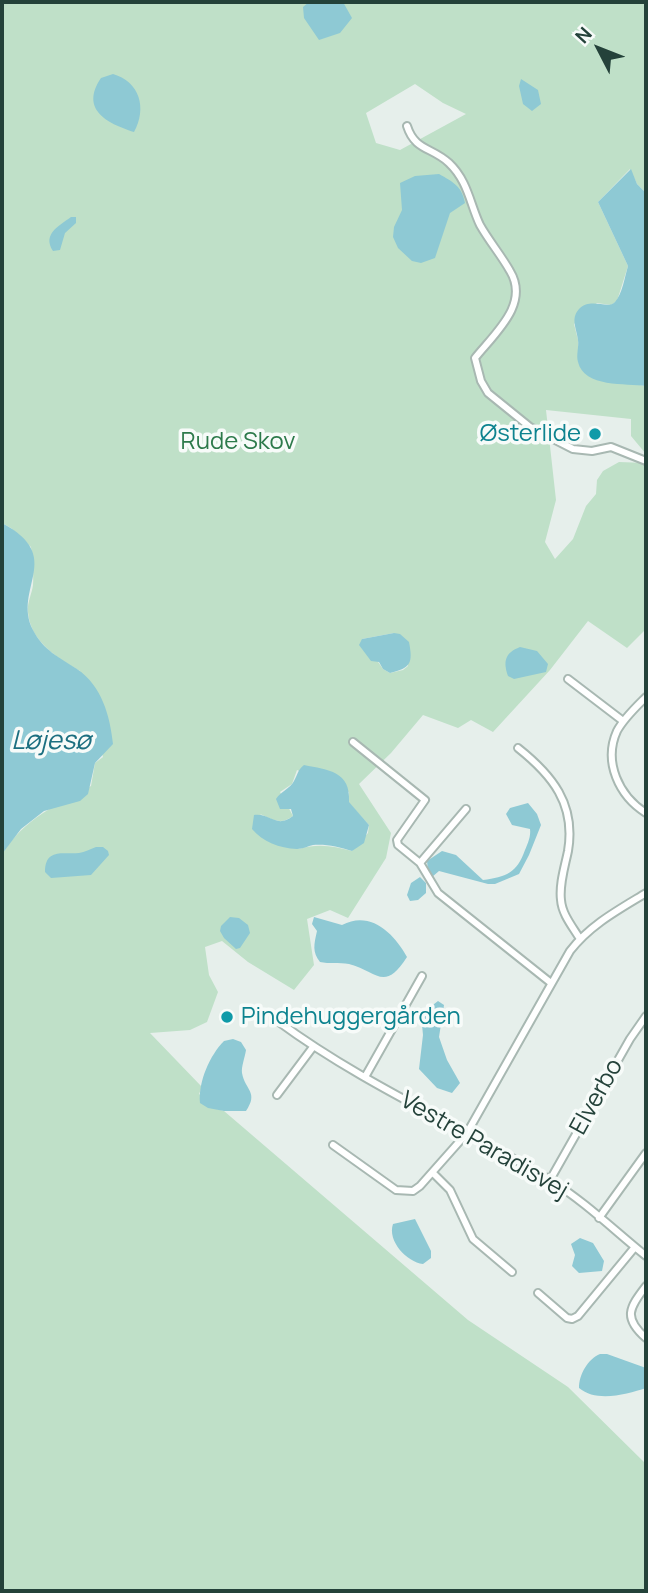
<!DOCTYPE html>
<html>
<head>
<meta charset="utf-8">
<style>
  body { margin:0 }
  #map { position:relative; width:648px; height:1593px; overflow:hidden; background:#e6efeb; font-family:Manrope,sans-serif }
  canvas { display:block }
  .frame { position:absolute; inset:0; border:4px solid #24423a; pointer-events:none }
  .north { position:absolute; left:564px; top:14px; width:70px; height:70px; -webkit-text-stroke:5px #f7fbf9; paint-order:stroke; rotate:312deg; font-size:19px; font-weight:700; line-height:28px; text-align:center; color:#24423a }
  .north::after { content:''; display:block; margin:auto; width:24px; height:32px; background:#24423a; clip-path:polygon(50% 0,100% 100%,50% 72%,0 100%) }
</style>
</head>
<body>
<div id="map">
<canvas width="648" height="1593"></canvas>
<div class="frame"></div>
<div class="north">N</div>
</div>
<script>
const g = document.querySelector('canvas').getContext('2d');
g.lineJoin = 'round';
function fillPath(path, color) { g.fillStyle = color; g.fill(path, 'evenodd'); }
function trace(path, color, width, dash) { g.strokeStyle = color; g.lineWidth = width; g.lineCap = dash ? 'butt' : 'round'; g.setLineDash(dash || []); g.stroke(path); }
function drawText(font, color, halo, rows, align = 'center') {
  g.font = font + ' Manrope,sans-serif'; g.lineWidth = 7; g.setLineDash([]); g.textBaseline = 'middle'; g.strokeStyle = halo; g.fillStyle = color; for (const [text, x, y, turn = 0] of rows) {
    g.save(); g.translate(x, y); g.rotate((+turn || 0) * Math.PI / 180); g.textAlign = isNaN(turn) ? turn : align; if (halo) g.strokeText(text, 0, 0); g.fillText(text, 0, 0); g.restore();
  }
}
const green = new Path2D(`
  M2 2H646V193L637 184 630 169 598 202 628 266 617 301 611 305 597 303 574 324 578 340V362L633 384 646 386V454L631 436V419L546 410 556 500 545 542 555 559 573 539 586 506 596 494 597 480 603 471 619 462 646 463V629L627 648 588 621 550 670 493 732 471 720 458 728 423 715 391 753 359 784 391 833 386 858 348 918 330 910 307 919 314 965 294 990 248 962 222 941 205 947 209 975 218 992 207 1022 190 1030 150 1033 202 1087 199 1094 217 1109 224 1111 468 1320 568 1387 646 1464V1591H2V854C23 820 57 804 91 786L95 763 103 757 80 671C57 658 30 641 28 612 27 602 32 594 33 585 34 573 32 559 31 547L11 528 2 523ZM415 84 443 103 466 114 400 150 376 143 366 113ZM394 633 408 666 403 670 390 673 383 669 362 639ZM297 770 349 792 348 802 369 825 368 833 352 851C334 846 318 843 299 849L260 814C273 820 281 825 293 816L280 792 292 784Z`);
const water = new Path2D(`
  M309 2H343L352 18 340 33 319 40 304 18 303 7Z
  M113 74C140 82 147 108 134 132 106 123 80 109 101 78Z
  M521 79 538 90 541 104 532 111 523 104 519 86Z
  M631 169 637 184 646 193V386C626 383 584 388 578 362 576 355 579 347 578 340 577 329 570 319 579 309 591 297 608 310 615 302 622 295 625 276 628 266L598 202Z
  M439 174C453 182 462 186 465 203L450 213 435 258 421 263 412 261 398 248 393 237 394 227 402 210 400 183 415 176Z
  M71 217H76V223L65 233 60 250 53 251C42 234 59 226 71 217Z
  M2 523C66 557 12 588 33 630 43 650 60 658 77 669 102 686 110 716 113 744L95 763 88 794 80 801 44 811 21 829 2 854Z
  M394 633 400 634 409 642C413 663 411 668 390 673L383 669 379 662 371 661 359 645 362 639Z
  M520 647 537 651 548 664 546 672 514 679 508 676C503 661 505 653 520 647Z
  M304 765C328 770 351 771 349 802L369 825 364 843 352 851C339 847 327 844 313 845 308 846 303 849 297 849 279 848 263 842 252 829L254 815C271 813 276 829 293 816L291 809H280L276 799C281 791 290 789 294 781 298 774 297 771 304 765Z
  M528 803 537 814 541 825 529 855 519 874 495 884H488L439 871 432 877 428 871 427 861 442 851 456 855 483 880C506 877 517 873 525 850 528 843 531 836 530 829L512 825 506 814 510 808Z
  M96 847H103L108 851 109 855 91 875 51 878 45 872C45 847 65 855 79 853 85 852 90 849 96 847Z
  M420 877 426 883V893L418 900 410 901 407 895 411 883Z
  M230 917 239 918 248 925 250 933 240 948 236 949 224 938 220 931 221 926Z
  M314 917 342 925C370 910 394 933 407 957 384 993 377 971 349 964 339 962 329 964 320 962 312 952 314 944 317 931L312 924Z
  M438 1001 444 1005 439 1037 447 1060 460 1083 452 1093 437 1088 419 1069 423 1035 421 1014Z
  M233 1039 241 1042 246 1050C245 1057 241 1067 242 1073 245 1090 259 1092 246 1111H224L208 1108 200 1103C198 1082 210 1055 224 1041Z
  M415 1219 431 1251V1258L423 1264C407 1262 387 1241 393 1224Z
  M580 1238 593 1243 604 1261 602 1271 579 1273 572 1266 575 1255 571 1244Z
  M600 1354H607L646 1368V1388C627 1394 597 1403 579 1388 579 1374 588 1359 600 1354Z`);
const minor = new Path2D(`
  M407 126C415 151 432 147 449 163 468 181 470 204 480 225 489 241 501 255 510 271 530 304 495 333 475 358L481 381 488 393 530 427 573 449 592 451 611 447 646 461
  M568 679 623 721
  M646 697C636 707 624 718 617 731 603 762 619 796 646 813
  M353 742 425 800 397 840 398 845 420 863 438 893 551 983
  M518 748C552 775 576 804 568 851 565 866 559 884 561 900 562 914 572 926 580 939
  M420 863 466 809
  M279 1022C363 1084 461 1126 550 1180 584 1201 615 1231 646 1256
  M365 1077 422 976
  M277 1095 313 1047
  M333 1145 396 1190 413 1191 420 1186 467 1133 570 951C590 925 618 910 646 893
  M433 1173 450 1190 473 1239 512 1272
  M550 1180 630 1039 646 1016
  M599 1218 646 1153
  M646 1286C629 1308 623 1318 646 1338
  M538 1293 567 1318 572 1319 578 1316 635 1247`);
const markers = [
  [595,434,7,"#0f9aa8"],
  [227,1017,7,"#0f9aa8"]
];
const cultureNames = [
  ["Østerlide",581,434],
  ["Pindehuggergården",241,1017,"left"]
];
const parkNames = [
  ["Rude Skov",238,442]
];
const streetNames = [
  ["Elverbo",597,1097,-61],
  ["Vestre Paradisvej",484,1146,30]
];
const waterNames = [
  ["Løjesø",51,742]
];
fillPath(green, '#bfe0c8');
fillPath(water, '#8ec9d4');
trace(minor, '#a8b8b2', 10);
trace(minor, '#fff', 6);
for (const [x, y, r, color] of markers) { const dot = new Path2D(); dot.arc(x, y, r, 0, 2 * Math.PI); g.fillStyle = color; g.fill(dot); trace(dot, '#f7fbf9', 2.5); }
drawText('24px', '#0d838f', '#f7fbf9', cultureNames, 'right');
drawText('24px', '#2d7a4b', '#f7fbf9', parkNames);
drawText('24px', '#24423a', '#f7fbf9', streetNames);
drawText('italic 26px', '#1c6f80', '#f7fbf9', waterNames);
</script>
</body>
</html>
